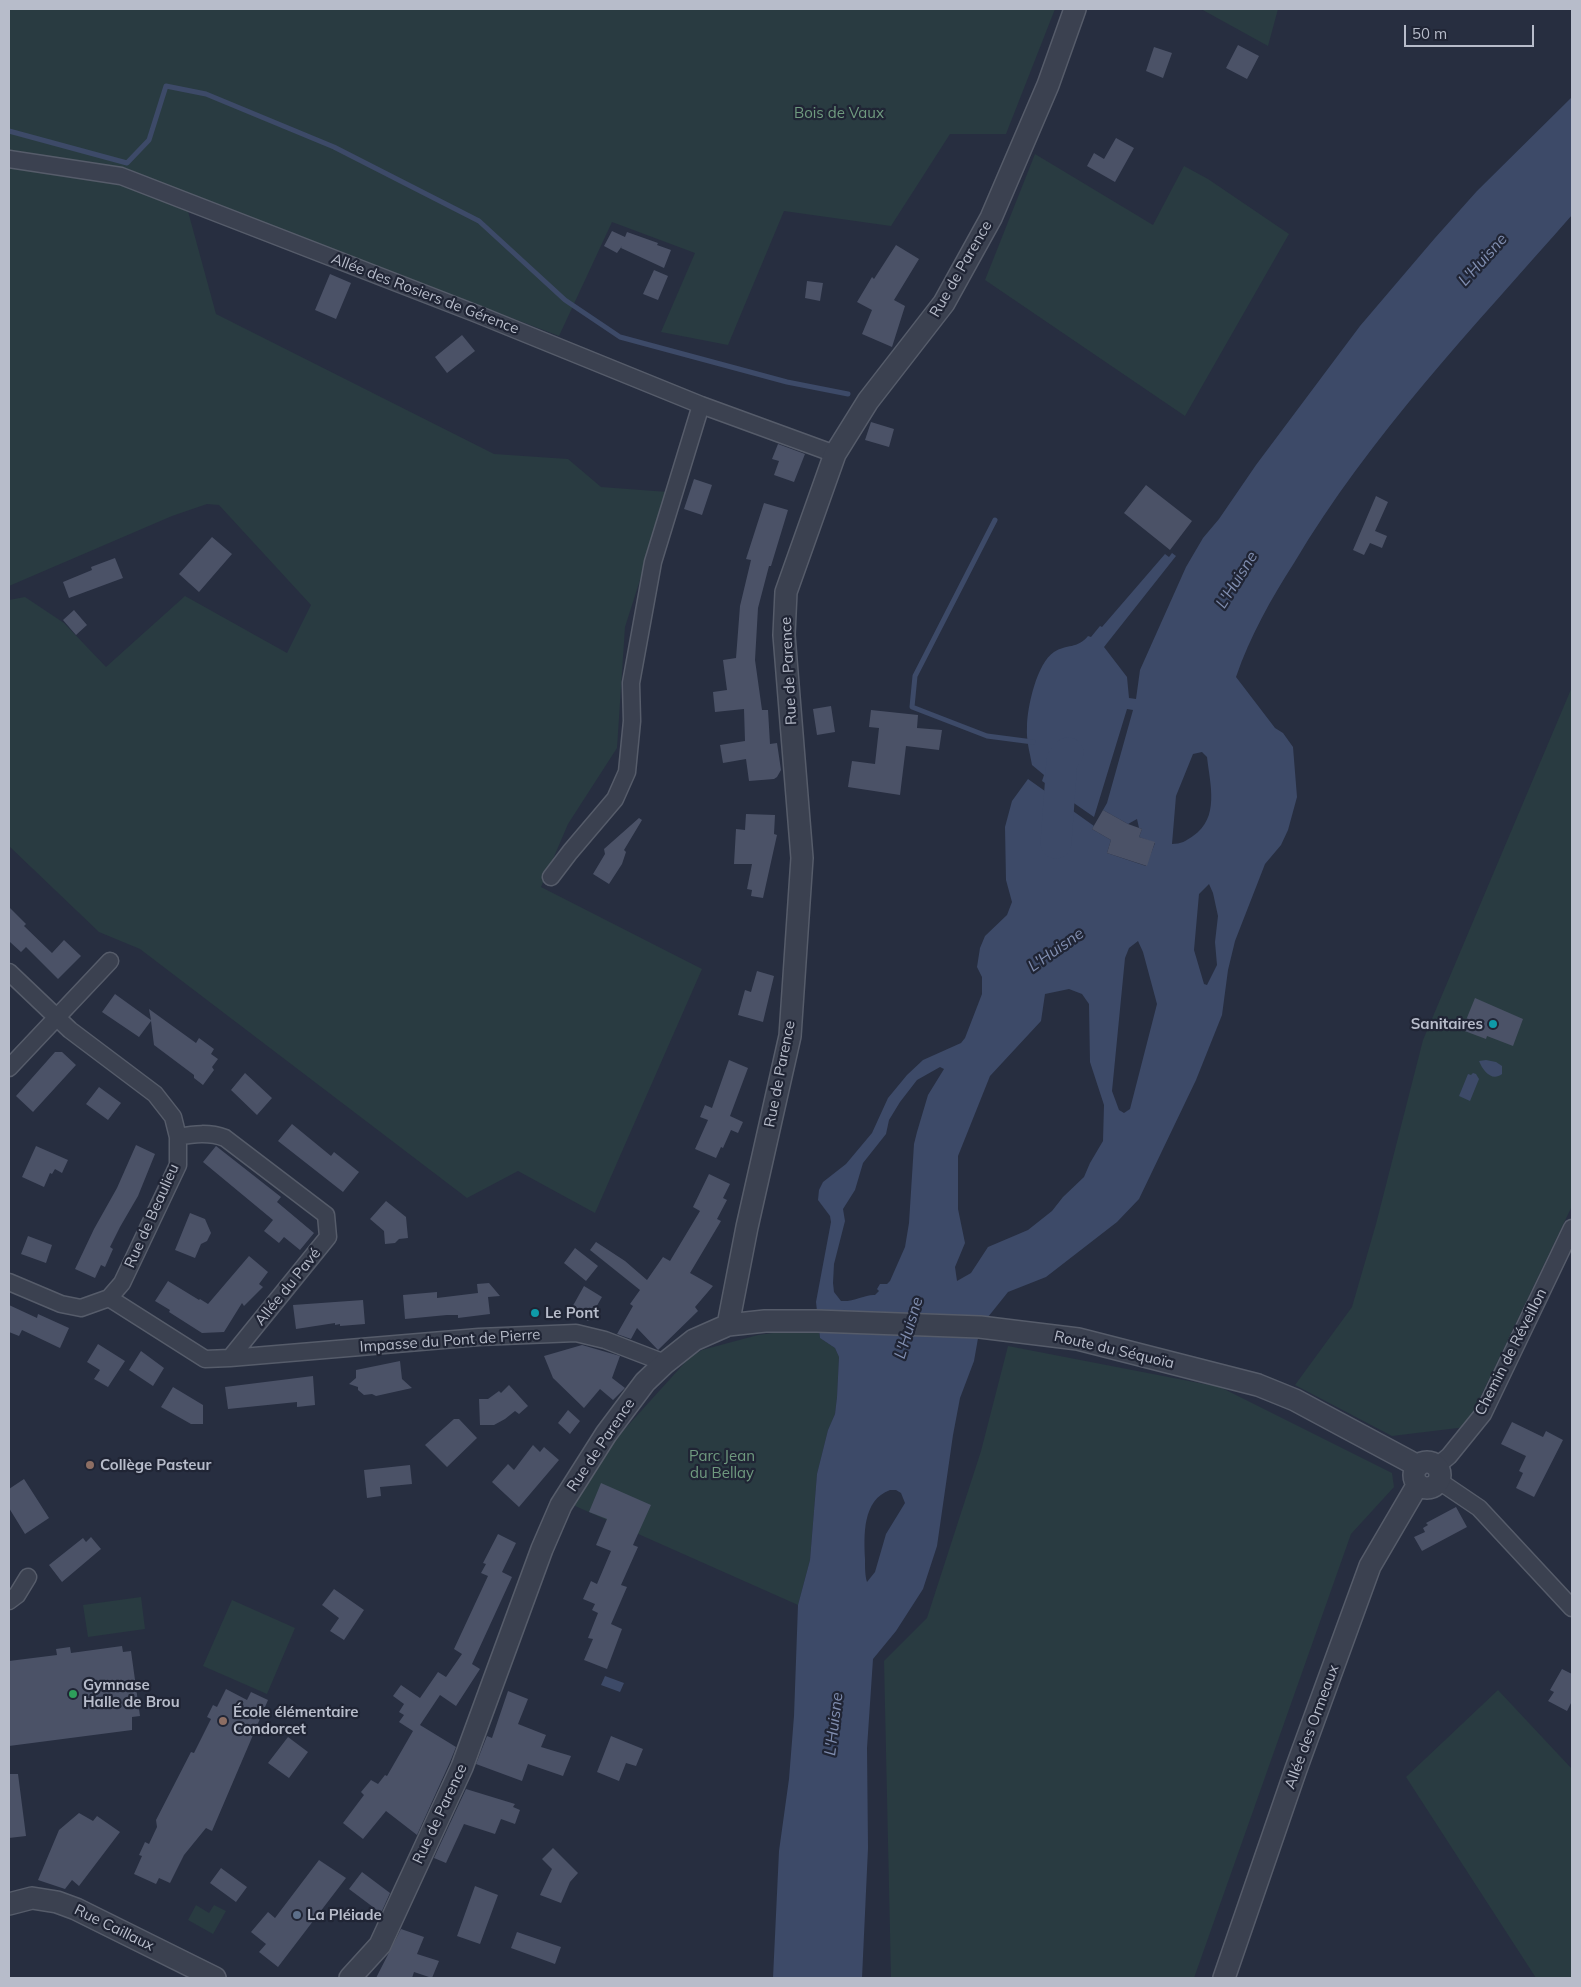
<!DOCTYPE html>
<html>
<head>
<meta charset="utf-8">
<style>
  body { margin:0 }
  #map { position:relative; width:1581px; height:1987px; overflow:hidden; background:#272e40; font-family:Mulish,sans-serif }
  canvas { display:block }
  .frame { position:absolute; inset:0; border:10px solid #b7bcca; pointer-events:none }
  .scale { position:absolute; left:1404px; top:25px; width:130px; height:22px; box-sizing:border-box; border:2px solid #b7bcca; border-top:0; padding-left:6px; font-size:15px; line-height:18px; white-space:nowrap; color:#b7bcca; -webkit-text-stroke:4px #202535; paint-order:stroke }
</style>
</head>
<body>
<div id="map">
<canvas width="1581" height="1987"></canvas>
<div class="frame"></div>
<div class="scale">50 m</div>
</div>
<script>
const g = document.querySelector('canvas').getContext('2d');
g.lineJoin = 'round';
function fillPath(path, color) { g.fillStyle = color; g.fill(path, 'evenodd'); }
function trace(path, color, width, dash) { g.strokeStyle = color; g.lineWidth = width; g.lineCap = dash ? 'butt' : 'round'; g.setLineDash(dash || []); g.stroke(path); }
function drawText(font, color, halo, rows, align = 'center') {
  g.font = font + ' Mulish,sans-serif'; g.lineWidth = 4.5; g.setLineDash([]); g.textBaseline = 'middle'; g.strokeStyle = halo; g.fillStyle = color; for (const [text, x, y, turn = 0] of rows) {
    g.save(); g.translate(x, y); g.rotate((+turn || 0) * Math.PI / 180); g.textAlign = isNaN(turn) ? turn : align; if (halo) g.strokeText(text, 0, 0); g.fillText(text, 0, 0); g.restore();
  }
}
const green = new Path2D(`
  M9 9H1055L1006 134H950L891 226 784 211 728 345 661 332 695 253 612 222 559 336 183 193 216 314 494 454 568 459 601 487 668 492 625 627 617 748 568 824 541 887 702 969 595 1213 518 1171 467 1198 140 949 99 932 9 846V600L25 597 64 623 106 667 185 596 287 653 311 605 219 505 207 504 172 516 9 586Z
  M1201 9H1278L1268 46Z
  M1035 154 1153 225 1184 166 1208 179 1289 234 1185 416 985 280Z
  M1572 687V1206L1466 1427 1392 1436 1295 1385 1352 1307 1376 1224 1423 1040Z
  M818 1327 820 1338 835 1348 839 1357 837 1397 835 1414 828 1430 817 1474 810 1560 798 1605 573 1505 614 1441 689 1358 702 1350 758 1335Z
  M1008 1346 1220 1387 1392 1473 1394 1487 1351 1534 1194 1978H891L884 1661 927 1618 981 1451Z
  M141 1597 145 1629 88 1637 83 1605Z
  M232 1600 295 1628 267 1694 203 1666Z
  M1498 1690 1572 1769V1978H1536L1406 1777Z
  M196 1905 209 1913 214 1905 226 1911 213 1934 188 1920Z`);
const water = new Path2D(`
  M1572 97V215C1474 327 1370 435 1294 563 1271 599 1250 636 1236 677L1275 728 1283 733 1293 747 1297 797 1288 830 1281 845 1265 864 1235 941 1228 970 1222 1015 1196 1080 1139 1199 1117 1222 1046 1277 1008 1292 980 1327 974 1361 960 1398 953 1435 937 1546 923 1589 896 1631 873 1659 867 1748 868 1848 862 1978H773L779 1851 789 1779 794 1716 798 1605 810 1560 817 1474 828 1430 835 1414 837 1397 839 1357 835 1348 820 1338 816 1302 831 1222 830 1216 818 1200 819 1190 823 1182 846 1164 872 1133 888 1098 907 1075 923 1060 961 1043 965 1038 982 994V977L977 967 980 948 985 936 1007 915 1012 902 1006 880 1005 827 1012 801 1028 779 1094 826 1092 829 1111 840 1107 853 1146 866 1155 843 1139 837 1142 829 1139 828 1137 819 1128 824 1103 810 1107 803 1133 710 1127 709 1094 817 1042 781 1044 775 1032 765C1030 753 1026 740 1027 727 1027 707 1037 663 1054 652 1066 644 1078 649 1088 636L1091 637 1100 626 1102 627 1165 554 1169 557 1172 553 1176 556 1104 647 1127 677 1129 698 1136 699 1140 670 1186 567 1203 538 1219 519 1256 465 1360 326 1435 238 1477 191ZM1202 752 1207 757C1210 784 1220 818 1193 836 1186 841 1181 844 1172 844L1176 796 1193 754ZM1209 884 1213 893 1218 916 1215 942 1217 965 1207 985 1204 984 1194 950 1199 894ZM1138 941 1143 952 1157 1004 1130 1109 1124 1113 1119 1110 1112 1091 1125 958 1129 948ZM1069 989 1082 994 1089 1004 1090 1062 1104 1105 1103 1141 1090 1163 1084 1177 1063 1197 1052 1211 1028 1230 988 1247 971 1273 957 1281 955 1267 965 1243 958 1209V1156L990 1076 1041 1021 1045 994ZM940 1067 944 1069 928 1095 917 1132 914 1144 909 1223 905 1247 890 1281 887 1284H880L877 1289 879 1291 875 1295C866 1294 854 1302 841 1301L834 1292 833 1283 834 1264 845 1221 843 1209 855 1190 863 1163 886 1134 889 1120 900 1102 917 1080ZM890 1490H896L901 1493 905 1503 886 1534 875 1572 867 1582C865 1576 865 1567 865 1559 864 1536 862 1500 890 1490Z
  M1486 1060 1496 1062 1502 1066V1074C1492 1082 1483 1071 1479 1061Z
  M1473 1073 1476 1074 1479 1079 1470 1101 1459 1096 1468 1074 1471 1075Z
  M605 1676 624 1683 620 1692 601 1685Z`);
const stream = new Path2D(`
  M9 131 127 163 149 140 166 86 206 94 334 147 479 221 565 300 620 337 787 382 848 394
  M995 520 915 676 912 707 987 736 1033 742`);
const river = new Path2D(`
  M1056 843 1062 760 1068 753`);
const building = new Path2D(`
  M1238 45 1259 56 1247 79 1226 68Z
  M1154 47 1172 53 1163 78 1146 71Z
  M1116 138 1134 148 1115 182 1087 166 1094 153 1104 159Z
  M612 231 625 237 627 232 658 243 657 245 671 250 664 268 621 248 622 246 617 253 604 246Z
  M896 245 919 259 894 300 905 306 892 347 862 334 872 310 857 302 872 277 874 279Z
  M654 270 668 276 658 300 643 294Z
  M330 274 351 283 336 319 315 310Z
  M807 281 823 283 820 301 805 298Z
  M462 335 475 351 447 373 435 357Z
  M871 422 894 429 889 447 865 440Z
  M778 444 805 454 794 482 774 475 779 461 772 459Z
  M694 479 712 485 702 515 684 509Z
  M1146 485 1192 521 1170 550 1124 513Z
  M1376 496 1388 502 1375 531 1387 536 1382 548 1370 543 1364 555 1353 550Z
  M764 503 788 510 771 566H769L758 608 755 660 762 710H768L770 744 777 743 781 770 777 777 774 779 749 781 746 759 723 763 720 745 745 741 744 709 715 712 713 692 727 690 723 660 736 658 740 606 751 560 746 559Z
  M212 537 232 554 199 592 179 574Z
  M115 558 123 578 69 598 63 582 92 570 91 567Z
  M74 610 87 625 76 635 63 620Z
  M831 706 835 732 817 735 813 709Z
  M871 710 918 715 917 728 942 730 939 750 906 746 900 795 848 787 852 761 875 764 879 728 869 727Z
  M1103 810 1128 824 1142 829 1139 837 1155 842 1147 866 1107 853 1111 840 1092 829Z
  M746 814 775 815 774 834 777 835 763 898 751 896 752 890 747 889 752 864H734L736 829 745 830Z
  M639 818 642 820 624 850 626 852 622 864 609 884 593 874 605 854 604 849Z
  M9 907 26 924 24 926 52 953 64 940 81 956 58 979 26 947 21 952 10 942 9 943Z
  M757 971 774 976 763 1022 738 1015 745 990 751 992Z
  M115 994 151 1020 149 1009 196 1043 199 1038 214 1049 211 1054 218 1059 212 1067 214 1070 203 1085 194 1078V1075L154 1045 151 1021 139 1037 102 1012Z
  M1475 998 1523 1019 1513 1046 1487 1036 1486 1039 1462 1030Z
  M55 1052H62L76 1065 33 1112 16 1096Z
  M729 1060 748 1068 730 1116 743 1122 738 1133 731 1130 723 1148 721 1147 716 1158 695 1149 708 1120 700 1117 705 1105 712 1108Z
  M245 1073 272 1098 257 1115 231 1090Z
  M99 1087 121 1103 108 1120 86 1104Z
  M292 1124 331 1156 334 1152 359 1172 343 1192 278 1141Z
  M136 1145 155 1154 138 1196 120 1227 110 1247 113 1249 105 1267 101 1265 95 1278 75 1269 94 1229 117 1188Z
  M36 1146 68 1160 62 1173 55 1169 52 1174 50 1173 44 1187 22 1177Z
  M216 1146 281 1197 277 1202 314 1233 300 1250 284 1237 279 1243 264 1231 273 1220 203 1162Z
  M709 1174 730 1184 723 1198 727 1200 717 1219 721 1221 690 1273 713 1286 695 1307 698 1311 658 1350 637 1328 631 1339 617 1334 633 1306 630 1304 640 1290 590 1250 596 1242 625 1261 647 1280 663 1257 670 1261 700 1211 693 1207Z
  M386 1201 406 1217 408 1238 399 1239 395 1243 385 1244 384 1231 370 1219Z
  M190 1213 205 1219 211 1233 207 1241 201 1244 195 1258 175 1250Z
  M28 1236 52 1245 46 1263 21 1254Z
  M575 1248 598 1266 586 1281 564 1263Z
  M249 1256 268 1272 259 1284 263 1287 244 1306 242 1303 224 1332 202 1333 169 1312 170 1310 155 1301 168 1281 199 1300 200 1299 208 1304Z
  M489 1283 500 1296 488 1297 490 1314 458 1318V1315H447L405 1319 403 1295 437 1292V1298L478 1293 477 1284Z
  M584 1286 602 1297 588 1321 570 1311Z
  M363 1300 365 1324 340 1326V1324L335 1325V1323L296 1329 293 1305Z
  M9 1305 37 1318 38 1314 69 1328 60 1348 22 1330 19 1336 9 1332Z
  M98 1344 125 1361 108 1387 94 1379 100 1370 87 1362Z
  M582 1345 620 1356 612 1378 625 1388 613 1400 600 1389 584 1408 553 1378 544 1356Z
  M141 1351 164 1368 153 1386 129 1370Z
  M400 1361 402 1379 412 1388 376 1396 372 1394 364 1395 358 1390V1387L349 1384 356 1378V1370Z
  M313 1376 315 1405 297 1407V1402L228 1409 225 1387Z
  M509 1385 528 1406 519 1414 515 1411 505 1419 494 1425H480L479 1399H488L499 1391 501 1393Z
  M173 1387 203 1405V1424H191L161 1407Z
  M568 1410 580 1421 570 1434 558 1423Z
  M454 1419H459L477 1438 447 1467 425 1445Z
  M1512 1422 1543 1437 1546 1431 1563 1440 1534 1497 1516 1488 1523 1473 1519 1471 1526 1456 1501 1444Z
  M533 1445 540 1452 544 1447 559 1460 519 1507 492 1482 508 1464 514 1470Z
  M410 1465 412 1484 380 1487 381 1496 367 1498 364 1470Z
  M24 1479 49 1518 25 1534 9 1508V1489Z
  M601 1483 651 1505 633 1545 638 1547 621 1585 627 1587 611 1624 622 1629 607 1669 584 1660 593 1639 588 1638 598 1613 592 1610 595 1604 583 1599 591 1581 597 1584 611 1551 596 1545 607 1519 589 1512Z
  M1456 1507 1467 1527 1422 1551 1414 1537 1425 1532 1423 1528 1428 1525 1426 1523Z
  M498 1534 516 1543 502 1572 512 1577 472 1664 480 1669 456 1706 440 1695 420 1725 456 1747 450 1762 417 1835 386 1811 363 1839 343 1823 364 1795 361 1792 371 1780 378 1784 385 1775 387 1776 413 1731 399 1722 404 1715 399 1712 404 1704 393 1696 401 1685 420 1698 438 1672 446 1677 462 1654 454 1649 488 1576 481 1573 486 1564 483 1563Z
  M91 1537 101 1549 62 1582 49 1565 83 1538 86 1542Z
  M334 1589 364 1610 344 1640 330 1631 339 1618 322 1605Z
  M122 1646 123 1652 131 1651 140 1716 132 1717V1730L9 1746V1661L57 1655 56 1649 70 1647 71 1653Z
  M1562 1669 1572 1674V1701L1567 1711 1548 1701 1554 1692 1550 1690Z
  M226 1689 247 1700 251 1692 268 1700 212 1831 206 1828 184 1855 170 1883 159 1878 156 1884 134 1874 142 1856 139 1855 145 1842 149 1844 157 1827 156 1820 191 1752 194 1753 211 1719 207 1717 213 1705 217 1707Z
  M508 1691 528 1699 518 1724 546 1735 541 1747 571 1756 563 1776 528 1764 522 1781 476 1764 487 1736 492 1738Z
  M611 1736 643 1749 636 1766 626 1763 619 1781 597 1772Z
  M288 1737 308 1752 289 1778 268 1763Z
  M9 1774H18L26 1836 9 1838Z
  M466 1789 515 1804 513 1807 520 1810 515 1824 501 1819 495 1834 464 1824 446 1863 434 1858Z
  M79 1813 93 1821 97 1816 120 1832 79 1886 72 1880 65 1889 38 1880 59 1830Z
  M553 1848 578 1873 570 1882 561 1903 540 1895 552 1869 542 1859Z
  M319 1860 346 1878 278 1967 259 1952 266 1944 251 1932 268 1912 275 1918Z
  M221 1868 247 1887 236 1902 210 1883Z
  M362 1872 390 1893 381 1913 349 1889Z
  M475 1886 498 1895 480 1944 457 1936Z
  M401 1929 424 1937 417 1954 439 1961 432 1978 414 1972 412 1978H376Z
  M517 1932 561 1947 555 1964 511 1948Z`);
const minor = new Path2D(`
  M9 159 121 176 477 314 701 405 835 454
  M551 877 570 852 615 799 627 772 632 721 631 683 653 562 701 405
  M9 972 70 1030 155 1094 173 1117 178 1137V1165L122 1283 109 1298 81 1308 61 1304 9 1282
  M9 1068 110 961
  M178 1137C194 1134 209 1132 225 1138L326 1215 328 1237 230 1358
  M109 1298 205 1359 230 1358 479 1337 576 1333 605 1340 665 1363
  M1437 1466 1449 1456 1483 1414 1572 1228
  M1438 1483 1445 1485 1479 1508 1572 1608
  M9 1601 17 1595 28 1577`);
const tertiary = new Path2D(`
  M728 1325 747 1227 790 1036 802 858 784 635 786 592 835 454 868 401 944 303 991 218 1048 85 1075 9
  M1414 1475a13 13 0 1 1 26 0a13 13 0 1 1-26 0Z
  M9 1904 32 1898 57 1902 76 1909 215 1978
  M350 1978 380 1945 462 1767 542 1549 561 1505 606 1434 645 1382 665 1363 694 1340 728 1325 765 1321H817L980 1327 1078 1339 1258 1385 1295 1400 1418 1466
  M1224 1978 1296 1769 1370 1566 1418 1484`);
const markers = [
  [1493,1024,5,"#0f9aa8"],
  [535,1313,5,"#0f9aa8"],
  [90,1465,5,"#8d6e63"],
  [73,1694,5,"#2e9e5b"],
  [223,1721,5,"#8d6e63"],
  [297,1915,5,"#5c6f8a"]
];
const parkNames = [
  ["Bois de Vaux",839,113],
  ["Parc Jean",722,1456],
  ["du Bellay",722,1473]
];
const streetNames = [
  ["Rue de Parence",961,269,-60],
  ["Allée des Rosiers de Gérence",425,294,21],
  ["Rue de Parence",789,671,-93],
  ["Rue de Parence",780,1074,-79],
  ["Rue de Beaulieu",152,1216,-66],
  ["Allée du Pavé",288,1287,-51],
  ["Impasse du Pont de Pierre",450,1341,-4],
  ["Route du Séquoïa",1114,1350,13],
  ["Chemin de Réveillon",1511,1352,-63],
  ["Rue de Parence",601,1445,-56],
  ["Allée des Ormeaux",1312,1727,-70],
  ["Rue de Parence",440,1814,-65],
  ["Rue Caillaux",114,1928,26]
];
const poiNames = [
  ["Sanitaires",1483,1024,"right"],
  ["Le Pont",545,1313],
  ["Collège Pasteur",100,1465],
  ["Gymnase",83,1685],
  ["Halle de Brou",83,1702],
  ["École élémentaire",233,1712],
  ["Condorcet",233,1729],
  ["La Pléiade",307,1915]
];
const waterNames = [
  ["L'Huisne",1483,260,-48],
  ["L'Huisne",1237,580,-58],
  ["L'Huisne",1056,950,-35],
  ["L'Huisne",909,1328,-73],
  ["L'Huisne",834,1724,-83]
];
fillPath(green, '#293b41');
fillPath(water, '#3d4a68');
trace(stream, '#3d4a68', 5);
trace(river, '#3d4a68', 31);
fillPath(building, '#4b5267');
trace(minor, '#565c6a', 19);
trace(tertiary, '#565c6a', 24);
trace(minor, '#3b4150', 16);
trace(tertiary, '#3b4150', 21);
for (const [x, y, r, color] of markers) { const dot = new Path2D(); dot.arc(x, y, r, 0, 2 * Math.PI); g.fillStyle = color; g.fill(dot); trace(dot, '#202535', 2); }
drawText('15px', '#6f9a7f', '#202535', parkNames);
drawText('15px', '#b7bcca', '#202535', streetNames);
drawText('bold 15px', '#b7bcca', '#202535', poiNames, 'left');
drawText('italic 16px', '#808eb0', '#202535', waterNames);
</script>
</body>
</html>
